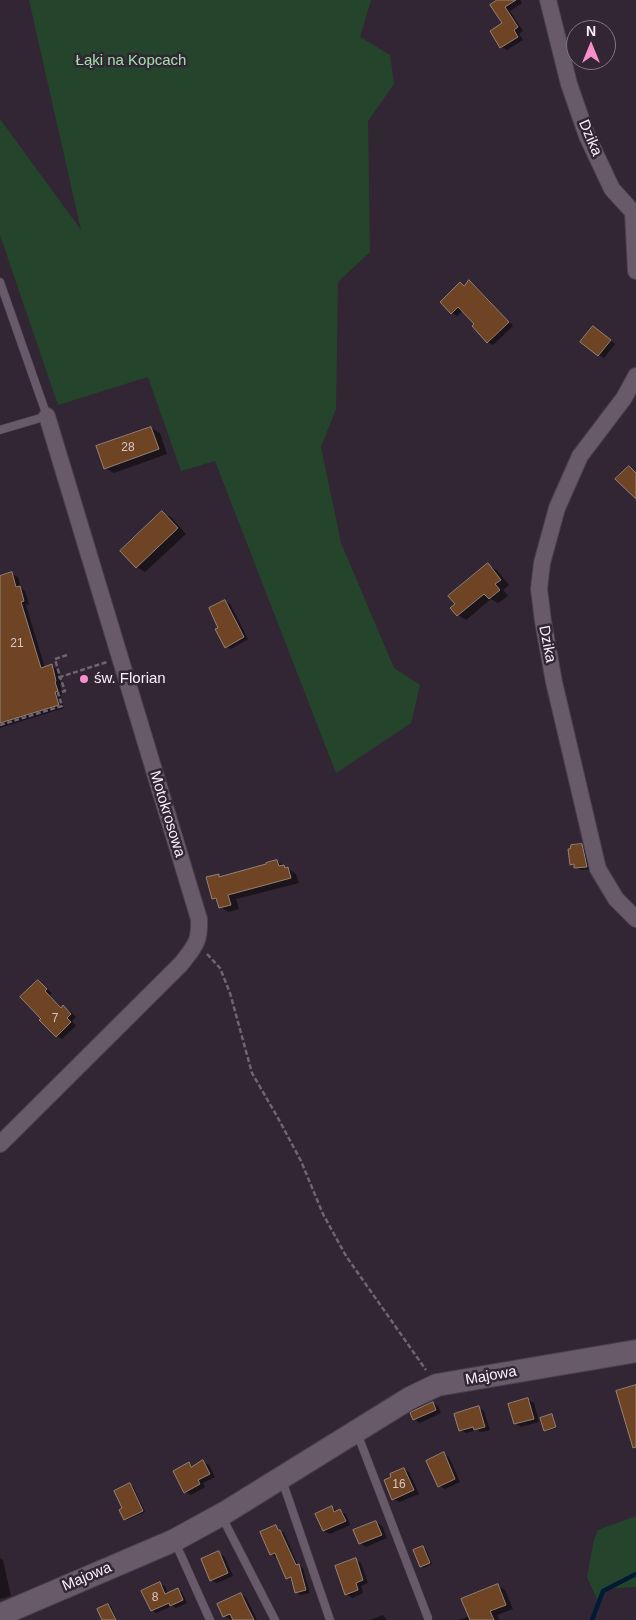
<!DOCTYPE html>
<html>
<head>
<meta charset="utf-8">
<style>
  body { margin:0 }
  #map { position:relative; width:636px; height:1620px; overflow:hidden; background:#332634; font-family:Arial,sans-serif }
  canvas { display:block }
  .north { position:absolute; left:566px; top:20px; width:50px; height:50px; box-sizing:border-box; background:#332634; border:1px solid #837783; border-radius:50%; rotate:0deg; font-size:14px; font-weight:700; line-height:20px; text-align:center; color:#faf1fa }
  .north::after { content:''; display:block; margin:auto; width:18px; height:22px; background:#f98fca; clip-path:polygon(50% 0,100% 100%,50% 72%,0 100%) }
</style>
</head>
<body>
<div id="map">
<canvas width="636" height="1620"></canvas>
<div class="north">N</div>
</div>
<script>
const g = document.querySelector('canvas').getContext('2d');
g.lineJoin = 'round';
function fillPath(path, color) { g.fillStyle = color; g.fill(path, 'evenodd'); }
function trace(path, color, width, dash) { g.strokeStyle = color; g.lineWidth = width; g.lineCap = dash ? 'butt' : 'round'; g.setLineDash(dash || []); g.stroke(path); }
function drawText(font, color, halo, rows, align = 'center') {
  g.font = font + ' Arial,sans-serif'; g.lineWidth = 5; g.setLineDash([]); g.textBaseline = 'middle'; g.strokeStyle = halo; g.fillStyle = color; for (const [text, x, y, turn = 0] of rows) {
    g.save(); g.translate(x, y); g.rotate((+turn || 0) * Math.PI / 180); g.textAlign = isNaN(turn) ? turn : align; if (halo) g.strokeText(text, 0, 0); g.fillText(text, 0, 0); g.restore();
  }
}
const green = new Path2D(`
  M29 0H371L360 37 390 55 394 84 368 121 370 252 338 282 336 409 321 447 341 543 394 668 420 685 411 723 336 773 215 461 181 471 148 377 58 405 0 235V119L81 230Z
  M636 1516V1587L603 1589 598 1601 587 1577 594 1540 598 1530Z`);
const shadow = new Path2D(`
  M499 0H520L522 3 510 11 523 31 519 34 523 40 507 50 501 47 504 24Z
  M469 282 475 285 513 326 493 345 487 342 476 324 463 311 457 316 452 313 461 284 465 286Z
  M594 327 615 344 604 358 598 355Z
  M151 428 160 433 167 454 114 473 105 468Z
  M162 513 171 517 186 534 145 572 137 567Z
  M488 565 497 570 509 585 503 590 508 596 498 603 491 599 466 620 458 615 456 604Z
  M12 574 18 577 21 588 25 591 29 604 26 605 45 668 51 666 57 669 61 684 60 685 62 694 60 695 64 708 0 728V577Z
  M225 601 230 604 248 639 231 649 226 647 220 628Z
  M582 846 587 849 592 869 581 870 571 864Z
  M277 861 296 874 299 883 236 899 239 909 229 912 220 907 218 902 213 898 218 875 222 878Z
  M38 982 52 993 50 995 62 1008 63 1007 69 1010 76 1017 72 1021 76 1026 62 1039 56 1036 43 1019Z
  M528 1399 534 1403 539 1422 521 1427 515 1423Z
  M433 1403 438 1406 441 1413 420 1423 414 1419Z
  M479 1408 484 1411 490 1430 481 1432 477 1430 466 1433 460 1430Z
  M552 1416 554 1417 557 1428 547 1431 545 1430Z
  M444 1454 449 1457 460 1482 445 1489 439 1486Z
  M203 1462 209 1465 215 1477 203 1483 205 1487 191 1495 185 1492 189 1464 194 1467Z
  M404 1469 409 1472 419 1494 399 1502 393 1499Z
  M130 1485 133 1486 145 1512 127 1520 125 1519 124 1509Z
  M332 1508 346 1514 350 1525 330 1534 324 1531 317 1514Z
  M376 1522 382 1526 387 1538 366 1547 360 1543Z
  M276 1527 284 1533 298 1565 303 1568 310 1593 300 1595 296 1592 293 1580 287 1578 277 1556 275 1557 271 1554Z
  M423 1548 426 1549 432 1564 424 1568 421 1566Z
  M219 1553 224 1556 233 1576 217 1583 211 1580Z
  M0 1558 3 1560 11 1596 0 1599Z
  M356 1560 361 1563 368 1583 361 1586 363 1593 352 1598 346 1594Z
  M160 1584 165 1586 168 1594 178 1590 182 1592 187 1603 176 1608 172 1606 156 1613 152 1610Z
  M498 1585 505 1590 513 1609 497 1615 499 1620H458L470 1616Z
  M241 1594 246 1597 257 1620H234L233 1618 230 1619 224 1616Z
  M108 1605 111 1606 117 1620H103Z
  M383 1615 387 1620H370Z`);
const stream = new Path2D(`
  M592 1620 603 1591 636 1574`);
const building = new Path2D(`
  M497 0H516L505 7 518 27 514 30 518 37 500 48 490 31 502 23 490 5Z
  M469 280 509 322 487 343 472 326 474 324 458 307 451 314 440 302 460 282 464 286Z
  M593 326 611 340 598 356 580 342Z
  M151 427 159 449 104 469 96 446Z
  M629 466 636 473V499L615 479Z
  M162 511 178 528 136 568 120 551Z
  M488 563 501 580 495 584 500 590 489 599 484 594 457 616 450 608 455 604 448 596Z
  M12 572 16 587 20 586 24 601 21 602 41 668 52 664 56 681 55 682 58 691 55 692 59 705 0 723V576Z
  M225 600 244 637 225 648 215 629 218 628 209 608Z
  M582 844 587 867 574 868V864L570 865 568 849H570L571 845Z
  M277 860 279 866 284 865 285 868 288 867 291 878 228 895 231 905 219 908 216 898 212 899 206 877 219 874V877L266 864V863Z
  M38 980 47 989 45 991 61 1008 63 1005 71 1014 67 1018 71 1022 56 1037 39 1020 41 1019 20 997Z
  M636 1385V1447L633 1448 616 1391Z
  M528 1398 534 1419 514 1424 508 1404Z
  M433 1402 436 1410 413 1420 410 1413Z
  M479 1406 485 1427 474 1430 473 1427 459 1431 454 1414Z
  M552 1414 556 1427 544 1431 540 1418Z
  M444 1452 455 1479 438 1487 426 1461Z
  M203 1460 210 1474 198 1480 200 1484 184 1493 173 1471 189 1462 191 1467Z
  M404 1468 414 1490 392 1500 384 1480 391 1477 390 1474Z
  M130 1483 143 1511 124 1520 119 1510 122 1508 114 1491Z
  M332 1506 334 1512 340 1509 346 1521 323 1531 315 1514Z
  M376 1521 382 1535 359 1544 353 1530Z
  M276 1525 278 1530H280L296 1565 299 1564 306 1590 295 1593 291 1577 286 1579 275 1553 270 1555 260 1532Z
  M423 1546 430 1563 420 1567 413 1550Z
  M219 1551 228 1573 210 1581 201 1559Z
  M356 1558 363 1580 356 1583 358 1590 345 1595 335 1566Z
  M160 1582 165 1594 178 1588 183 1600 170 1606 169 1603 151 1611 141 1591Z
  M498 1584 506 1605 490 1611 494 1620H470L461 1599Z
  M241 1593 247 1606 254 1620H233L230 1614 223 1617 217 1604Z
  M108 1604 116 1620H102L97 1609Z`);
const path = new Path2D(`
  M67 655 55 659 60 677 107 662
  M0 725 62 706 58 693 65 691 60 677 56 678
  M207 954 220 968 230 993 252 1073 278 1118 301 1161 323 1214 346 1256 426 1370`);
const lane = new Path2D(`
  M0 282 47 416 0 430
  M357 1433 428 1618
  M282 1480 330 1620
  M222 1517 275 1620
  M175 1542 210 1620`);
const street = new Path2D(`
  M548 0 569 84 587 136 612 189 633 212 636 271
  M636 376 624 398 580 456 557 508 542 563 539 589 543 621 554 682 598 869 616 899 636 919
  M0 1144 181 964C195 946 200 942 199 919L47 416`);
const secondary = new Path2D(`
  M0 1615 175 1540 226 1512 410 1398 437 1385 636 1351`);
const markers = [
  [84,679,5,"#f98fca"]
];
const numberNames = [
  ["28",128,448],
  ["21",17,644],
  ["7",55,1019],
  ["16",399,1485],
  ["8",155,1598]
];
const parkNames = [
  ["Łąki na Kopcach",131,61]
];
const streetNames = [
  ["Dzika",590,138,67],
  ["Dzika",547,644,79],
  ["Motokrosowa",167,814,73],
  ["Majowa",491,1376,-10],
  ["Majowa",87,1577,-23]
];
const poiNames = [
  ["św. Florian",94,679]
];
fillPath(green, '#24452b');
fillPath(shadow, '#0007');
trace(stream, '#001b34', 4.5);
fillPath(building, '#6e4424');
trace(building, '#958275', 1);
trace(lane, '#4b414c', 9);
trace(street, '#4b414c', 18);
trace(secondary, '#4b414c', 24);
trace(path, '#706471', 2.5, [5, 2.5]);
trace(lane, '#685a69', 8);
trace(street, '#685a69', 16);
trace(secondary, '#685a69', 22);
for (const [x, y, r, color] of markers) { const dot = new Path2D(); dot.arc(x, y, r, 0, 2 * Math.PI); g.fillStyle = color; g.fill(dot); trace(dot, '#332634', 2); }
drawText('12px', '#d7c6c4', null, numberNames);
drawText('15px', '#9ee3aa', '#332634', parkNames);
drawText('15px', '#faf1fa', '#332634', streetNames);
drawText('15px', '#faf1fa', '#332634', poiNames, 'left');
</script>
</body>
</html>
